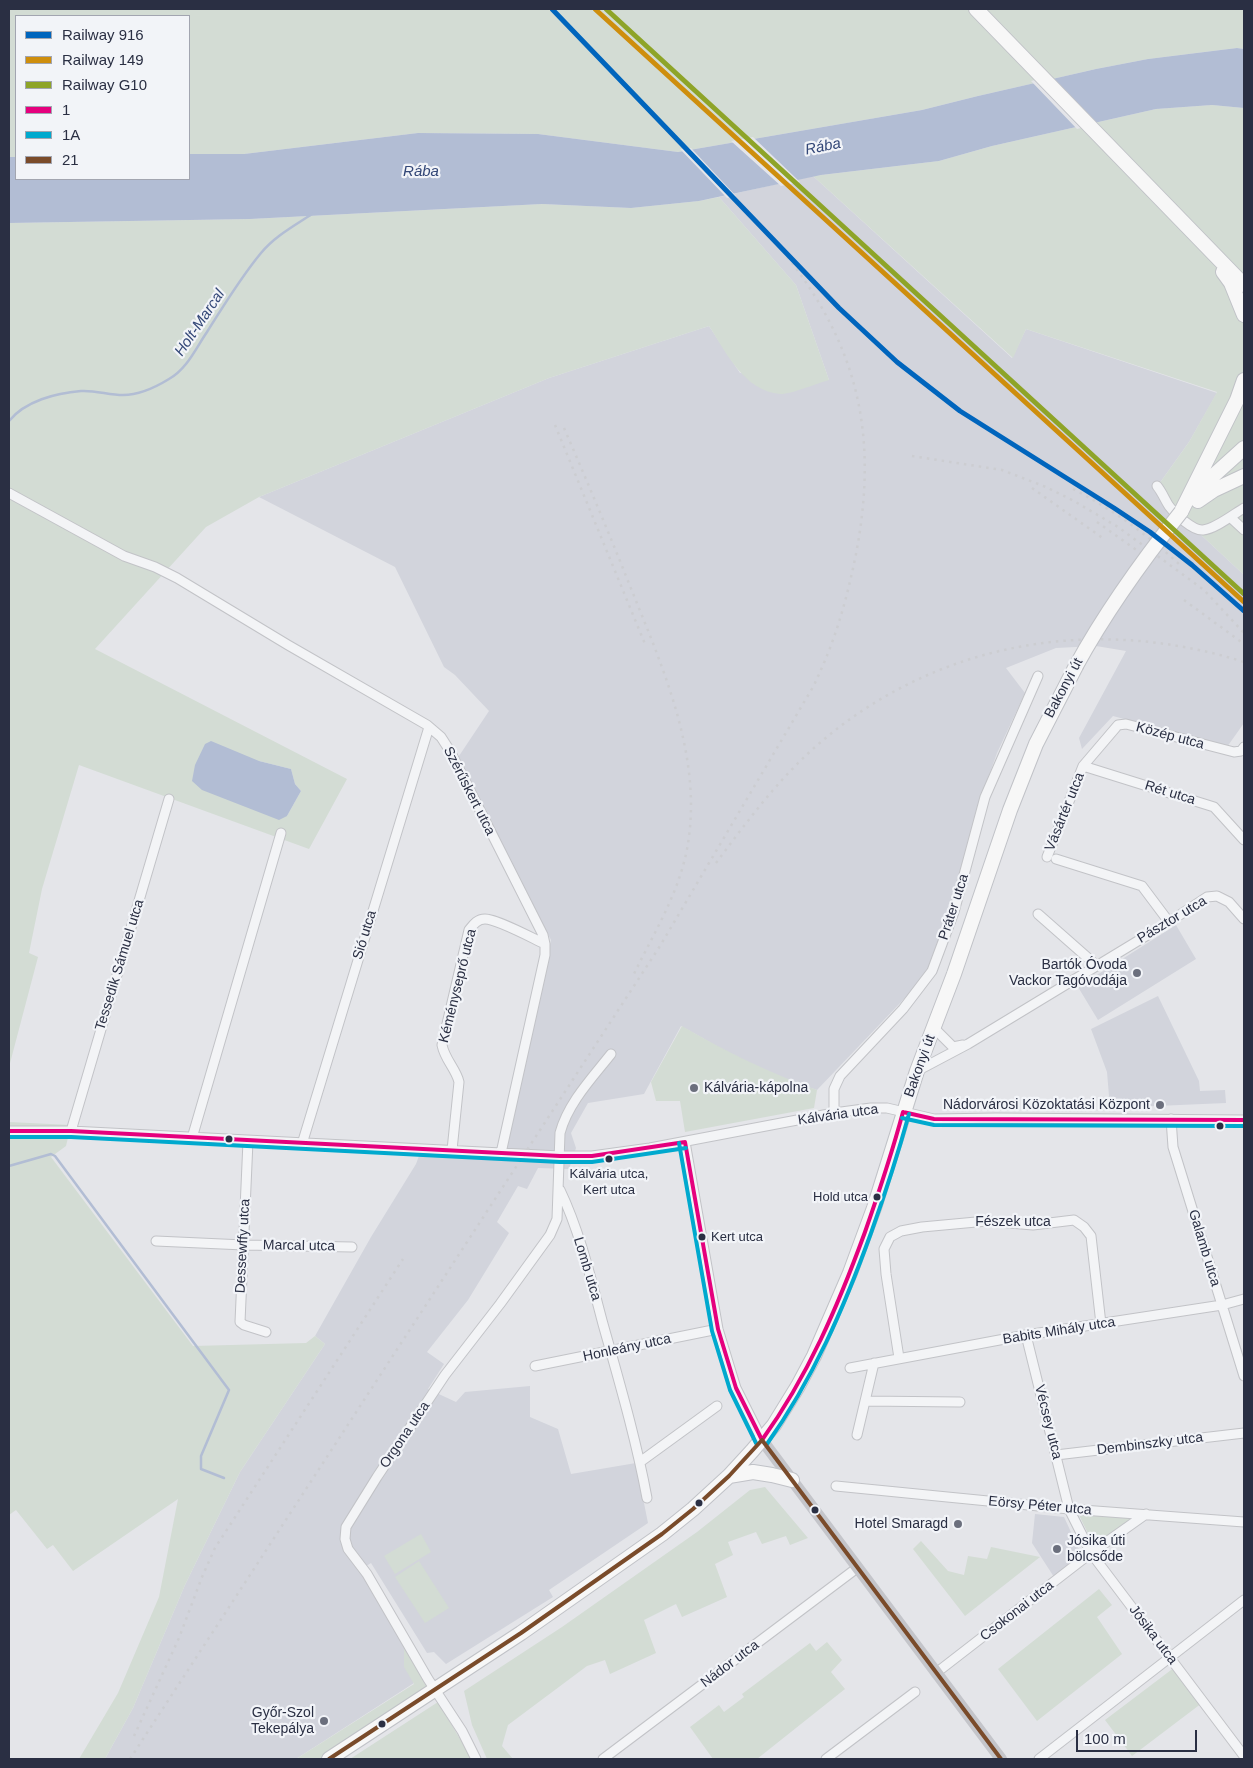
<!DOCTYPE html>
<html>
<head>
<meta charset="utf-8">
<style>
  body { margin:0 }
  #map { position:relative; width:1253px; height:1768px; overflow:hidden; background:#e4e5e9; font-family:Arial,sans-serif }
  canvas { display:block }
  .frame { position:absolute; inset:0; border:10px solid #2a2f43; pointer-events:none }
  .legend { position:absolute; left:15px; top:15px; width:175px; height:165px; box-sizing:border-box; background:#f2f4f8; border:1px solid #a2a5b0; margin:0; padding:6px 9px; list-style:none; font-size:15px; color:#2a2f43 }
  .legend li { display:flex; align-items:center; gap:10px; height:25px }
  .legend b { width:25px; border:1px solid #a2a5b0 }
  .scale { position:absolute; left:1076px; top:1730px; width:121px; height:22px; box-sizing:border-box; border:2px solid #2a2f43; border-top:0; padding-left:6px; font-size:15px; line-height:18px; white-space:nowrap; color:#2a2f43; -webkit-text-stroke:4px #f2f4f8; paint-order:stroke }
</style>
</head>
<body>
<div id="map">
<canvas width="1253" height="1768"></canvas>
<div class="frame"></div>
<ul class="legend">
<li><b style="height:6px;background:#0065bd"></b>Railway 916</li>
<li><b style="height:6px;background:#ce8e0d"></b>Railway 149</li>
<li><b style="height:6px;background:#8ea428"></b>Railway G10</li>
<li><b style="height:6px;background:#e5007d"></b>1</li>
<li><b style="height:6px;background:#00a9ce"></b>1A</li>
<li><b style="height:6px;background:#7a4b2a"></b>21</li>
</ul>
<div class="scale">100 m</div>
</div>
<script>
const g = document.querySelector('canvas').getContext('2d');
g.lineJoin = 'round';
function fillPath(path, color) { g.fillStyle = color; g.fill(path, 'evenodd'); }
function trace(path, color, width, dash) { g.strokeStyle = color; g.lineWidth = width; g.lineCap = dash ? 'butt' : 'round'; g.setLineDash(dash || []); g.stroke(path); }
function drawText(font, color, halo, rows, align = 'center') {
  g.font = font + ' Arial,sans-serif'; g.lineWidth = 4.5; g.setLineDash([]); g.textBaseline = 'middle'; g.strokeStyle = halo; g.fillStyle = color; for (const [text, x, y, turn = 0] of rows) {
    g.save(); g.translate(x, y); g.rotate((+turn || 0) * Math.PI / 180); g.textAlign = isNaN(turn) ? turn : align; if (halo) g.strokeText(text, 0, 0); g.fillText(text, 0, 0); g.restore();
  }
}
const built = new Path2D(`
  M813 176 1012 358 1026 329 1217 393 1189 442 1154 491 1244 575V723L1227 747 1113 716 1082 749 1079 738 1126 651 1096 646 1056 648 1006 668 1025 693 997 753 983 792 941 944 923 979 817 1090 781 1078 729 1053 681 1026 644 1094 588 1103 571 1133 576 1148 569 1169 538 1168 527 1189 518 1186 497 1222 509 1233 468 1300 427 1352 444 1364 428 1389 456 1402 465 1392 530 1386V1417L558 1429 571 1474 636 1463 648 1523 549 1590 553 1597 446 1664 434 1652 427 1653 371 1563 360 1570 404 1641 414 1683 296 1759H105L133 1708 185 1585 240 1472 325 1344 315 1336 371 1237 416 1164 423 1145 506 1148 551 940 457 759 489 711 455 675 444 667 395 567 259 497 549 378 709 326 740 373 829 380 796 285 719 197Z
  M1176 925 1196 959 1098 1020 1078 987Z
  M1158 996 1199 1081 1200 1091 1225 1090 1226 1103 1110 1108 1107 1072 1091 1029Z
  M1035 1514 1064 1517 1082 1556 1054 1577 1032 1543Z`);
const green = new Path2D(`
  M9 9H1244V49L1237 48 1148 59 1096 69 978 96 922 110 678 152 538 134 418 133 244 154H189V16H16V157H9Z
  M1212 105 1244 108V575L1154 491 1189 442 1217 392 1026 329 1013 358 813 176 939 161 992 146 1156 109Z
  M719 197 796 285 829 380C818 383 789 395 780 394 744 391 726 352 709 326L549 378 259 497 206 527 95 649 347 779 309 849 79 765 42 889 29 953 38 957 9 1067V223L250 219 542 204 631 208 699 201ZM259 761 291 769 295 784 301 791 287 816Z
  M682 1026C725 1051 769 1073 817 1090L814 1108 685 1132 680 1101H656L651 1082Z
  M9 1122 71 1125 66 1146 51 1157 193 1346 306 1343 315 1336 325 1344 240 1472 185 1585 133 1708 105 1759H79L118 1693 159 1597 178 1499 73 1571 53 1545 47 1549 16 1510 9 1515Z
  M765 1487 808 1538 790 1545 786 1536 762 1544 756 1532 728 1542 733 1555 715 1564 727 1597 682 1617 676 1604 644 1620 656 1653 610 1674 605 1660 587 1666 508 1725 502 1746 513 1759H487L472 1725 464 1691 562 1627 697 1532 750 1490Z
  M1079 1515 1135 1517 1094 1546Z
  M421 1534 431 1552 395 1574 384 1556Z
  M921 1541 948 1571 964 1575 968 1556 987 1559 991 1547 1040 1557 965 1616 913 1549Z
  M419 1561 449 1608 425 1623 395 1577Z
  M1099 1589 1112 1605 1097 1617 1122 1654 1037 1721 998 1669Z
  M404 1641 413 1663 430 1689 327 1759H296L414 1684 404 1667Z
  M827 1642 842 1660 831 1672 845 1689 757 1759H713L690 1727 719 1705 724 1712 744 1697 742 1694 810 1643 816 1651Z
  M1175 1667 1202 1703 1132 1756 1105 1720Z
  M438 1702 472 1759H350Z`);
const water = new Path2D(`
  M1237 48 1244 49V108L1212 105 1156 109 992 146 939 161 821 175 699 201 631 208 542 204 250 219 9 223V157H16V179H189V154H244L418 133 538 134 678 152 922 110 978 96 1096 69 1148 59Z
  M211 741 259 761 291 769 295 784 301 791 287 816 279 820 202 790 192 781 195 765 205 744Z`);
const pier = new Path2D(`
  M1051 76 1097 124 1077 129 1031 81Z
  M753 137 800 182 781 186 731 141Z
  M691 148 736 196 727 198 680 149Z`);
const stream = new Path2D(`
  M9 421C25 401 56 393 81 391 95 390 109 395 123 395 138 395 156 387 169 379 187 369 196 348 207 332 224 305 241 277 261 253 275 236 294 226 312 214
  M9 1166 51 1154 55 1156 229 1390 201 1456V1469L224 1478`);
const street = new Path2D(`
  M1157 486C1162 492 1165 500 1169 506 1175 514 1193 531 1203 530 1215 529 1234 514 1244 508
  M9 493 124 556 155 567 177 578 288 645 427 725 441 737 450 751 543 935 545 944V955L501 1153
  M1230 517 1244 530
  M1083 766 1214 807 1244 840
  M1047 857 1083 766 1118 725 1126 724 1234 752 1241 751 1244 747
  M1056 859 1142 886 1169 922
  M1038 914 1097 966
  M934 1028 953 1047 963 1045
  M917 1071 968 1044 1169 922 1207 897 1217 896 1229 902 1244 919
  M834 1113V1089L840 1076 903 1009 932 971 954 912 985 797 1038 676
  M1171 1119 1173 1147 1244 1376
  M9 1131H71L560 1156H592L650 1148 834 1113 871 1108H887L934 1119 996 1118 1244 1120
  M71 1131 169 799
  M192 1138 281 833
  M248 1141 240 1322 244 1325 266 1332
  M685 1142 718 1329 736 1388 762 1440
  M302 1144 429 727
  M452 1150 459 1082C456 1069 445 1060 442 1045L469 930C473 925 477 919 485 919 497 919 532 938 545 944
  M560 1190C580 1232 591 1279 603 1324 619 1381 636 1439 647 1498
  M156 1241 244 1245 352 1247
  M1026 1335 1069 1509 1091 1553 1244 1756
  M899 1358 886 1274 884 1249 890 1237 901 1231 922 1227 987 1221 1033 1225 1074 1220 1084 1227 1091 1236 1101 1324
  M535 1366 718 1329
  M850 1368 1026 1335 1222 1305 1244 1299
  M865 1401 960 1402
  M857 1435 874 1363
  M1056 1455 1244 1433
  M640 1462 717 1406
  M836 1486 1069 1509 1244 1522
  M936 1673 1091 1553 1146 1514
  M476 1759 462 1731 428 1679 367 1574 348 1549 345 1539 346 1527 377 1477 445 1375 500 1304 550 1235 557 1219 560 1133C568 1103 592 1078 611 1054
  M603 1759 857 1568
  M826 1759 915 1692
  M1039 1759 1244 1600`);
const secondary = new Path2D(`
  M762 1440 1001 1759`);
const primary = new Path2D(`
  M976 9 1244 285
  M1223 272 1231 283 1244 315
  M1193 498 1213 476 1244 448
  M1198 501 1214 490 1244 476
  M1181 512 1237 400 1244 380
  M729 1476 753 1472 772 1475 792 1480
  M329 1759 521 1633 662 1534 693 1509 729 1476 752 1451 774 1425 798 1386 814 1356 850 1273 874 1208 917 1071 954 974 1010 810 1036 744 1076 666`);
const rail = new Path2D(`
  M555 425 645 644
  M564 428C587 481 609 533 630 586 663 668 704 759 687 849 678 896 652 936 632 978
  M912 456 1002 470 1046 487 1074 501 1118 527 1204 590 1244 633
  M1032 488 1104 539
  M1073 489C1112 509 1148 535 1180 565
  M1097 522 1142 554
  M1184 600 1244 644
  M716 863C746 823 776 782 814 748 933 642 1093 614 1244 662
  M134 1736 179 1638 202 1577 215 1548 403 1259
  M130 1759 660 946 813 687C835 642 846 603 856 554 881 423 853 330 765 230`);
const primaryBridge = new Path2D(`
  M1076 666C1106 611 1142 561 1181 512`);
const bus1 = new Path2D(`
  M903 1112 934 1119 1244 1120
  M9 1131H71L560 1156H592L685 1142
  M685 1142 718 1329 736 1388 762 1440
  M762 1440C808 1376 838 1306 865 1232 879 1192 892 1153 903 1112`);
const bus2 = new Path2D(`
  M902 1118 934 1125 1244 1126
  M9 1137H71L560 1162H592L686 1148
  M679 1143 712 1331 730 1390 756 1443
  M767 1444C813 1379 844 1308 871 1233 885 1194 898 1154 909 1114`);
const bus3 = new Path2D(`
  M762 1440 1001 1759
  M329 1759 521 1633 662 1534 693 1509 729 1476 762 1440`);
const rail1 = new Path2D(`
  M552 9 839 308 897 362 960 411 1114 508 1150 532 1192 565 1244 611`);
const rail2 = new Path2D(`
  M595 9 1244 602`);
const rail3 = new Path2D(`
  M606 9 1244 594`);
const markers = [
  [1137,973,5,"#6b6f7d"],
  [694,1088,5,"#6b6f7d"],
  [1160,1105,5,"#6b6f7d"],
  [1220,1126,4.5,"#2a2f43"],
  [229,1139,4.5,"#2a2f43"],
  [609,1159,4.5,"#2a2f43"],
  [877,1197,4.5,"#2a2f43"],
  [702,1237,4.5,"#2a2f43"],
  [699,1503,4.5,"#2a2f43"],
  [815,1510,4.5,"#2a2f43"],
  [958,1524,5,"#6b6f7d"],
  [1057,1549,5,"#6b6f7d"],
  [324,1721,5,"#6b6f7d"],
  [382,1724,4.5,"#2a2f43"]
];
const busNames = [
  ["Kálvária utca,",609,1174],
  ["Kert utca",609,1190],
  ["Hold utca",868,1197,"right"],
  ["Kert utca",711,1237,"left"]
];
const streetNames = [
  ["Bakonyi út",1064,688,-62],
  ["Közép utca",1170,736,15],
  ["Szérűskert utca",469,791,63],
  ["Rét utca",1170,793,17],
  ["Vásártér utca",1065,812,-68],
  ["Práter utca",954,907,-72],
  ["Pásztor utca",1172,920,-31],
  ["Sió utca",365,935,-73],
  ["Tessedik Sámuel utca",120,965,-73],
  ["Kéményseprő utca",458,986,-76],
  ["Bakonyi út",920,1066,-70],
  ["Kálvária utca",838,1115,-8],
  ["Fészek utca",1013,1222],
  ["Dessewffy utca",243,1246,-87],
  ["Marcal utca",299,1246,1],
  ["Galamb utca",1204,1248,73],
  ["Lomb utca",587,1269,73],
  ["Babits Mihály utca",1059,1331,-9],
  ["Honleány utca",627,1348,-12],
  ["Vécsey utca",1048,1422,76],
  ["Orgona utca",405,1435,-56],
  ["Dembinszky utca",1150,1444,-7],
  ["Eörsy Péter utca",1040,1506,5],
  ["Csokonai utca",1017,1611,-38],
  ["Jósika utca",1153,1635,53],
  ["Nádor utca",730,1664,-37]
];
const poiNames = [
  ["Bartók Óvoda",1127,965],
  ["Vackor Tagóvodája",1127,981],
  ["Kálvária-kápolna",704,1088,"left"],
  ["Nádorvárosi Közoktatási Központ",1150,1105],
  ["Hotel Smaragd",948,1524],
  ["Jósika úti",1067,1541,"left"],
  ["bölcsőde",1067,1557,"left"],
  ["Győr-Szol",314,1713],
  ["Tekepálya",314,1729]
];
const waterNames = [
  ["Rába",823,147,-11],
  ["Rába",421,172],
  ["Holt-Marcal",200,323,-56]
];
fillPath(built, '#d2d4dc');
fillPath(green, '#d3dcd4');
fillPath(water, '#b2bdd4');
fillPath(pier, '#e4e5e9');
trace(stream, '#b2bdd4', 2.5);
trace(street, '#c2c3c7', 11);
trace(primary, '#c0c2c7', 16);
trace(street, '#f3f4f6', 9);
trace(secondary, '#c4c5ca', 12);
trace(primary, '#f7f7f7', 14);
trace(rail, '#cccdd1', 2.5, [2.5, 5]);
trace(primaryBridge, '#c0c2c7', 16, []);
trace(primaryBridge, '#f7f7f7', 14);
trace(bus1, '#e5007d', 4);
trace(bus2, '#00a9ce', 4);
trace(bus3, '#7a4b2a', 4);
trace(rail1, '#0065bd', 5);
trace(rail2, '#ce8e0d', 5);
trace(rail3, '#8ea428', 5);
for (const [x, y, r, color] of markers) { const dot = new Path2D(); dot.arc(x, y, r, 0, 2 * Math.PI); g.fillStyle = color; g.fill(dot); trace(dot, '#f2f4f8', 2); }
drawText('13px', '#2a2f43', '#f2f4f8', busNames);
drawText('14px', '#2a2f43', '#f2f4f8', streetNames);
drawText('14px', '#2a2f43', '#f2f4f8', poiNames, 'right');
drawText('italic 15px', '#334777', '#f2f4f8', waterNames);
</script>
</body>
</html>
